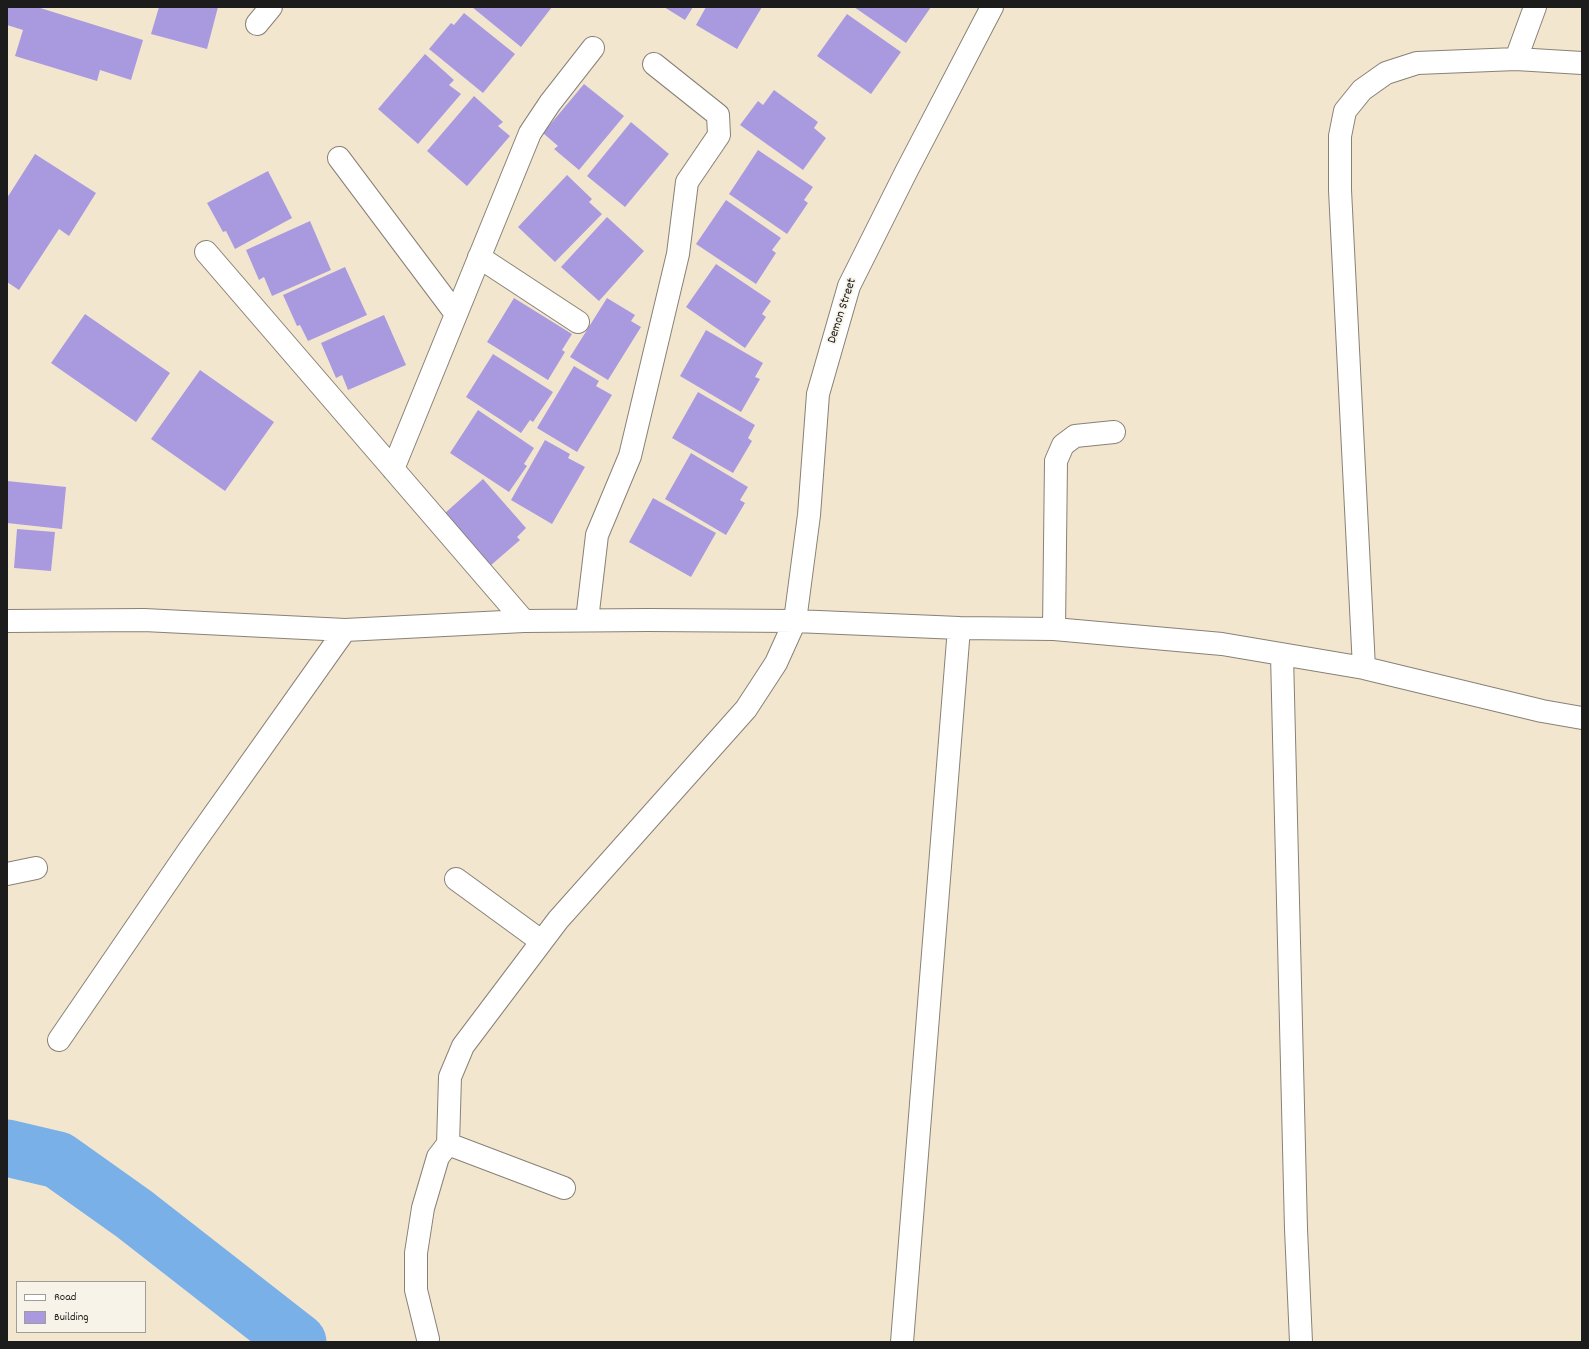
<!DOCTYPE html>
<html>
<head>
<meta charset="utf-8">
<style>
  body { margin:0 }
  #map { position:relative; width:1589px; height:1349px; overflow:hidden; background:#f3e6cf; font-family:Dekko,sans-serif }
  canvas { display:block }
  .frame { position:absolute; inset:0; border:8px solid #1c1c1c; pointer-events:none }
  .legend { position:absolute; left:16px; top:1281px; width:130px; height:52px; box-sizing:border-box; background:#f7f3e8; border:1px solid #9f9d96; margin:0; padding:5px 7px; list-style:none; font-size:12px; color:#1c1c1c }
  .legend li { display:flex; align-items:center; gap:8px; height:20px }
  .legend b { width:20px; border:1px solid #9f9d96 }
</style>
</head>
<body>
<div id="map">
<canvas width="1589" height="1349"></canvas>
<div class="frame"></div>
<ul class="legend">
<li><b style="height:5px;background:#fff"></b>Road</li>
<li><b style="height:11px;background:#a99ae0"></b>Building</li>
</ul>
</div>
<script>
const g = document.querySelector('canvas').getContext('2d');
g.lineJoin = 'round';
function trace(path, color, width, dash) { g.strokeStyle = color; g.lineWidth = width; g.lineCap = dash ? 'butt' : 'round'; g.setLineDash(dash || []); g.stroke(path); }
function fillPath(path, color) { g.fillStyle = color; g.fill(path, 'evenodd'); }
function drawText(font, color, halo, rows, align = 'center') {
  g.font = font + ' Dekko,sans-serif'; g.lineWidth = 3.5; g.setLineDash([]); g.textBaseline = 'middle'; g.strokeStyle = halo; g.fillStyle = color; for (const [text, x, y, turn = 0] of rows) {
    g.save(); g.translate(x, y); g.rotate((+turn || 0) * Math.PI / 180); g.textAlign = isNaN(turn) ? turn : align; if (halo) g.strokeText(text, 0, 0); g.fillText(text, 0, 0); g.restore();
  }
}
const river = new Path2D(`
  M7 1148 58 1160 134 1214 298 1342`);
const building = new Path2D(`
  M7 7H37L143 40 131 80 100 70 97 81 15 56 23 30 7 25Z
  M159 7H218L207 49 151 34Z
  M472 7H552L521 47Z
  M664 7H693L685 20Z
  M706 7H762L737 49 696 25Z
  M854 7H931L906 43Z
  M464 13 515 54 483 93 429 49 451 23 454 25Z
  M847 14 901 52 871 94 817 56Z
  M425 54 454 80 449 85 461 94 418 144 378 109Z
  M584 84 624 116 579 170 554 149 558 146 543 133Z
  M774 90 818 122 814 128 826 138 803 170 740 125 758 101 763 105Z
  M474 96 503 122 498 126 510 136 467 186 427 151Z
  M631 122 669 154 625 207 587 176Z
  M758 150 813 187 804 200 808 203 787 234 729 194Z
  M35 154 96 193 69 236 59 229 19 290 7 282V198Z
  M268 171 292 218 235 249 226 231 223 232 207 203Z
  M567 175 592 199 589 202 602 214 555 262 518 227Z
  M726 200 781 238 772 250 776 253 756 284 696 244Z
  M607 217 644 251 599 301 561 267Z
  M310 221 331 270 272 296 264 277 259 280 246 250Z
  M716 264 771 301 762 314 766 317 745 348 686 307Z
  M345 267 367 315 308 341 300 325 297 326 283 295Z
  M514 298 572 334 562 350 565 352 548 380 487 342Z
  M607 298 635 315 631 321 641 327 608 380 570 357Z
  M85 314 170 373 136 422 51 363Z
  M384 315 406 365 348 390 342 375 336 378 321 343Z
  M706 330 763 363 755 377 760 379 741 412 680 376Z
  M493 354 553 392 533 422 530 420 521 433 466 397Z
  M574 366 599 381 596 386 612 395 577 452 537 428Z
  M200 370 274 422 225 491 151 439Z
  M698 392 755 425 748 438 752 441 733 473 672 438Z
  M478 410 534 448 524 464 527 466 509 492 450 453Z
  M545 440 570 454 568 458 585 467 552 524 511 500Z
  M691 453 748 487 740 500 745 503 726 535 665 499Z
  M483 479 526 528 517 537 520 540 490 566 444 514Z
  M7 481 66 487 62 529 7 523Z
  M653 498 716 533 691 577 629 542Z
  M17 529 55 532 51 571 14 568Z`);
const minor = new Path2D(`
  M257 24 271 7
  M1516 59 1535 7
  M339 158 456 314
  M206 252 524 621
  M479 257 578 322
  M393 469 530 133 550 103 593 48
  M587 620 597 535 630 456 678 254 687 182 719 135 718 115 654 64
  M7 621 144 620 345 630 524 621 648 620 795 621 959 628 1054 629 1222 644 1364 668 1542 711 1582 718
  M1054 629 1056 461 1063 445 1075 436 1114 432
  M1282 655 1296 1229 1301 1342
  M1364 668 1340 190V136L1345 111 1362 90 1386 73 1417 63 1516 59 1582 63
  M7 874 36 868
  M456 879 541 941
  M59 1040 189 850 345 630
  M448 1144 564 1188
  M428 1339 416 1290V1253L423 1208 438 1157 448 1144 450 1077 463 1046 558 920 746 709 776 663 795 621 809 515 818 394 849 286 906 172 992 7
  M902 1342 959 628`);
const streetNames = [
  ["Demon Street",843,311,-72]
];
trace(river, '#79b0e8', 57);
fillPath(building, '#a99ae0');
trace(minor, '#888176', 24);
trace(minor, '#fff', 22);
drawText('13px', '#1c1c1c', '#f7f3e8', streetNames);
</script>
</body>
</html>
